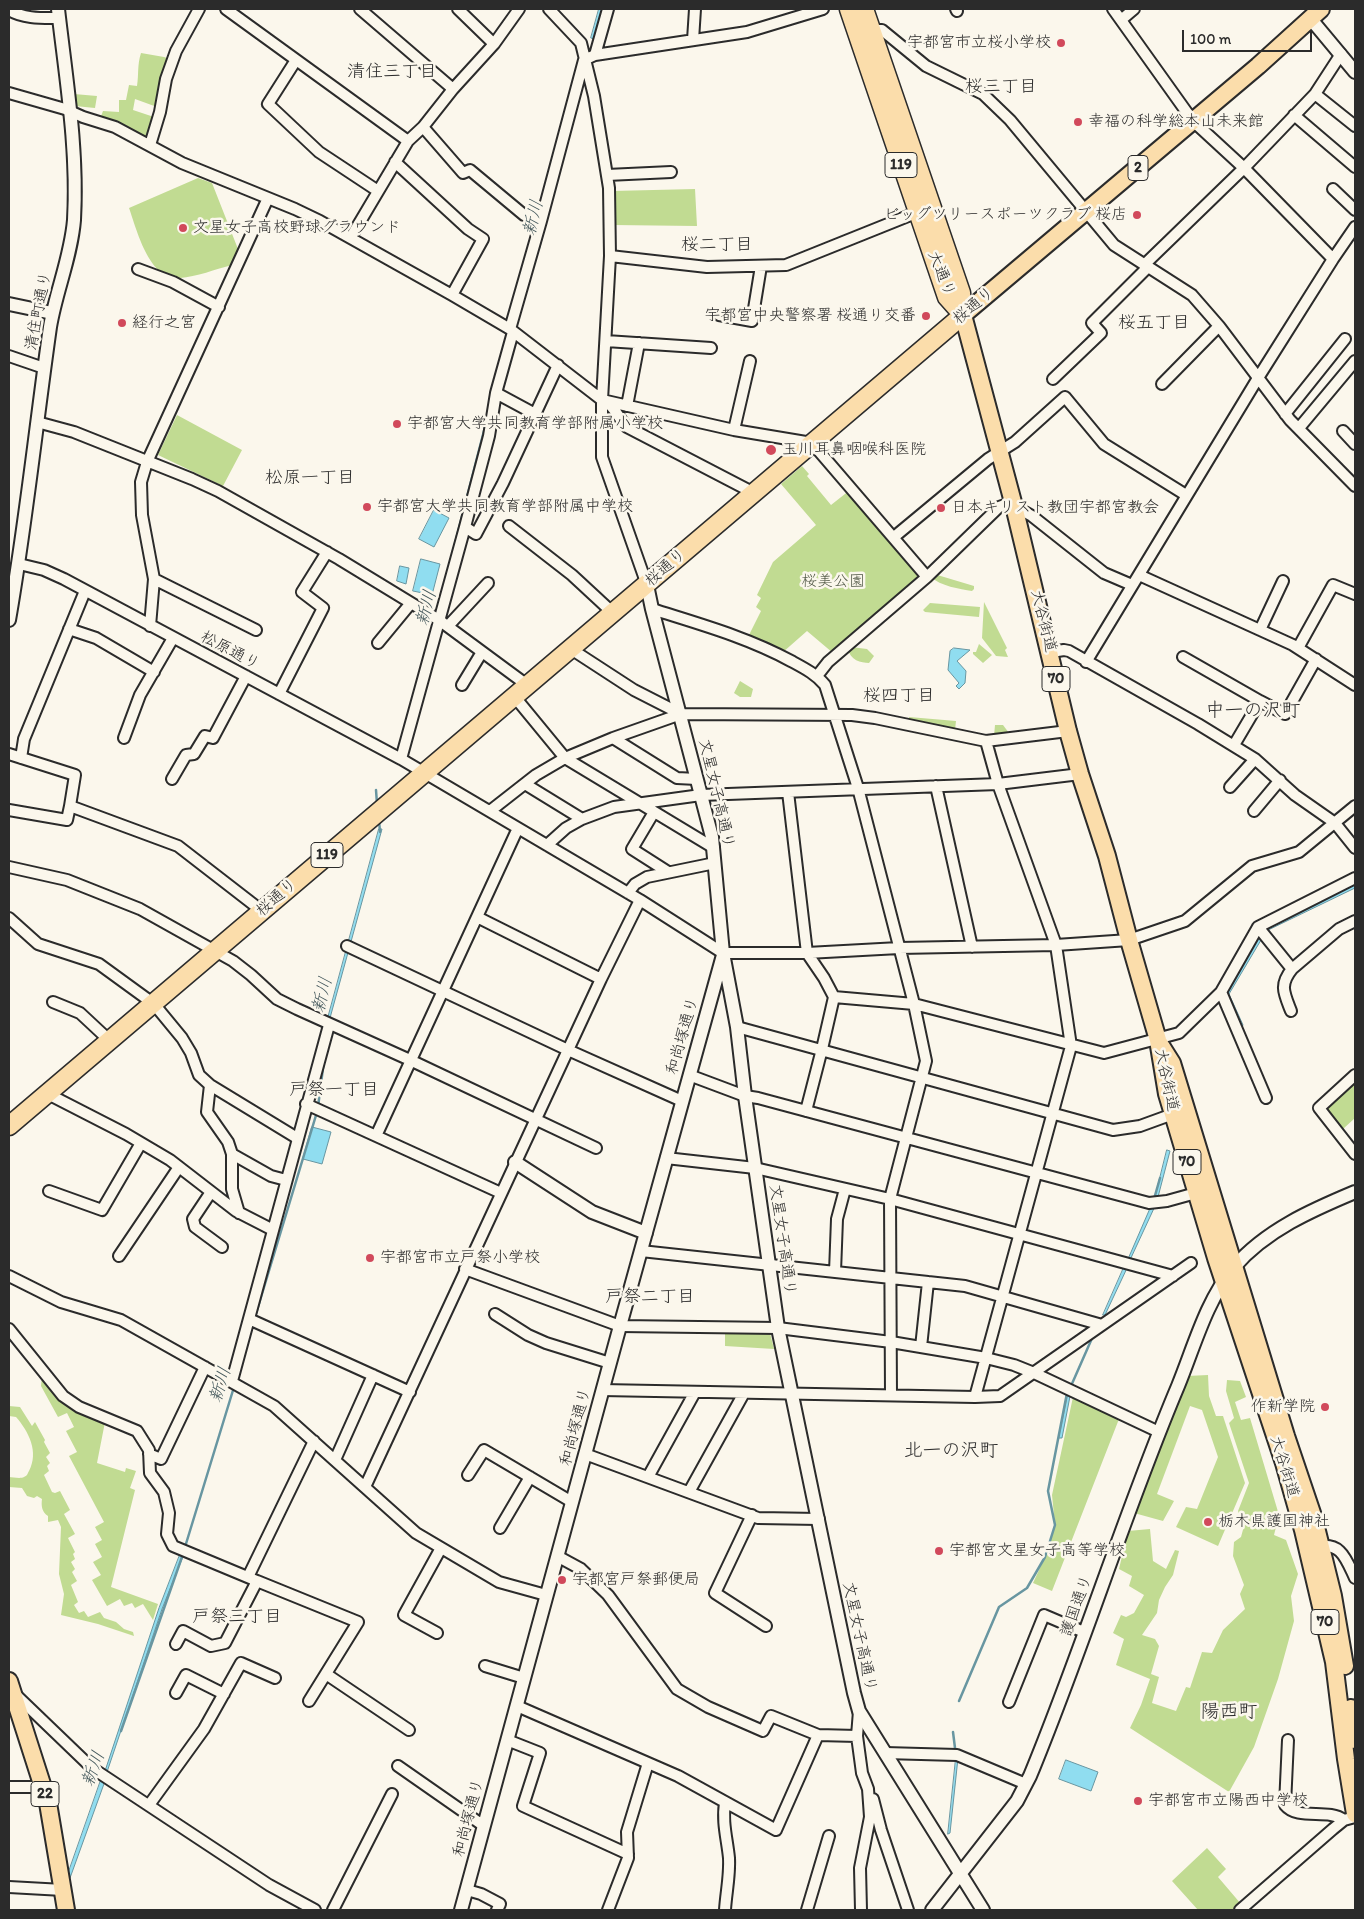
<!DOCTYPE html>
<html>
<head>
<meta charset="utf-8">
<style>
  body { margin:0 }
  #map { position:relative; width:1364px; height:1919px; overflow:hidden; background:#fbf7ec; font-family:Itim,sans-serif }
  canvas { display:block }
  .frame { position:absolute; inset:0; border:10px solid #2b2b2b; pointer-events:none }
  .scale { position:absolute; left:1182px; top:30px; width:130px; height:22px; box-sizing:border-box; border:2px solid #2b2b2b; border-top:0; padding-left:6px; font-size:15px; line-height:18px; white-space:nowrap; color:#2b2b2b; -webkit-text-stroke:4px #fbf7ec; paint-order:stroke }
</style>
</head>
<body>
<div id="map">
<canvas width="1364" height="1919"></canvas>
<div class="frame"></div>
<div class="scale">100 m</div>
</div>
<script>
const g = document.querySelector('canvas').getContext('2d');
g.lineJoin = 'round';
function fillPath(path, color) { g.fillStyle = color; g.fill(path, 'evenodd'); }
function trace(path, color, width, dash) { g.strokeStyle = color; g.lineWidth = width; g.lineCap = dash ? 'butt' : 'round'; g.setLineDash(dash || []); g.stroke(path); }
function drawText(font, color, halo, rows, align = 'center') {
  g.font = font + ' Itim,"Klee One",sans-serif'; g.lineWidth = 5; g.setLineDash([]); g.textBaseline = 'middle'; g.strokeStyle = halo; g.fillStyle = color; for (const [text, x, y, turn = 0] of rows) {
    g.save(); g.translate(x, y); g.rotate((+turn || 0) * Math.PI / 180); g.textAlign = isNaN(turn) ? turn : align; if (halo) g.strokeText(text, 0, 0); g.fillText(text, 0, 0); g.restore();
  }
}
const green = new Path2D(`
  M141 53 164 57 170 59 157 107 135 99 133 110 154 117 147 139 100 119 103 111 119 112V100H126L129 85 137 86C139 73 137 66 141 53Z
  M74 94 97 96 95 108 75 106Z
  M198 178 212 183 238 249 232 265C216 269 196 277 180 278 149 281 137 230 129 208Z
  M695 189 697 226 613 225 612 191Z
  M177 415 242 450 223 486 158 455Z
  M802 466 809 474 807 476 831 505 850 490 921 573V578L833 653 807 631 782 653 748 637 761 611 756 607 761 598 757 595 773 562 816 525 781 484Z
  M934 574 974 586V589L972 591C960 589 940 586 931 577Z
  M984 602 1007 648 1005 650 1008 657 996 656 982 638Z
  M930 603 980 607 979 617 925 612 923 610Z
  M979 644 992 655 983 663 973 654V652H976Z
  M851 647 867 649 874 656 869 663C861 663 850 660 848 649Z
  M740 681 753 689 751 697H740L734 693Z
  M909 717 956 721 955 730 909 721Z
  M995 725H1003L1009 733V735L994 736Z
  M1355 1078V1118L1343 1129 1324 1108Z
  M725 1331 770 1333 774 1349 725 1346Z
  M1208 1375 1209 1396 1216 1416H1223L1245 1483 1218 1546 1176 1527 1186 1507 1197 1509 1218 1457 1202 1410 1190 1406 1157 1494 1174 1501 1163 1521 1134 1513 1187 1376Z
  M42 1376 105 1422 97 1463 125 1472 126 1468 136 1471 130 1488 135 1490 111 1587 158 1604 153 1620 143 1604 135 1608 132 1603 124 1606 120 1599 107 1606 92 1580 101 1575 93 1562 102 1557 95 1544 102 1540 95 1527 104 1522 69 1456 77 1452 66 1431 74 1427 67 1413 58 1417 41 1386Z
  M1227 1380 1240 1381 1246 1397 1235 1402 1241 1420 1250 1418 1279 1515 1274 1535 1286 1540 1298 1574 1291 1596 1294 1621 1278 1679 1254 1747 1229 1792 1130 1728 1141 1705 1150 1679 1116 1665 1124 1639 1113 1633 1121 1615 1126 1617 1134 1613 1144 1595 1129 1586 1132 1576 1119 1569 1128 1531 1150 1529 1153 1561 1166 1569 1175 1550 1179 1551 1173 1575 1165 1587 1159 1600 1157 1613 1142 1635 1155 1639 1159 1646 1151 1674 1159 1677 1152 1703 1176 1711 1186 1687 1190 1688 1202 1652 1212 1653 1223 1630 1245 1609 1240 1594 1244 1585 1233 1556 1234 1542 1241 1537 1244 1526 1238 1511 1249 1483 1229 1423 1234 1418 1226 1391Z
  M1073 1397 1119 1419 1052 1591 1033 1583 1045 1557 1055 1525 1052 1495Z
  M9 1406 20 1407 32 1426 35 1422 45 1440 44 1442 50 1453 46 1457 50 1463 47 1466 49 1471 44 1475 52 1492 55 1493 60 1491 70 1510 64 1514 75 1534 68 1538 75 1552 73 1554 75 1559 71 1562 75 1569 72 1572 77 1581 71 1585 78 1602 74 1605 79 1613 84 1611 88 1617 100 1612 104 1618 116 1622 124 1629 133 1632 134 1636 98 1624 61 1615 64 1594 59 1574 61 1527 58 1520 48 1522V1516C42 1512 41 1506 42 1499L37 1496 34 1498 27 1496 22 1488 9 1487V1477C13 1477 20 1479 24 1477 28 1475 27 1474 29 1471 39 1452 29 1432 16 1417L9 1416Z
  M1207 1848 1226 1869 1218 1877 1241 1904 1233 1910H1198L1172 1881Z`);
const water = new Path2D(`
  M599 9H603L594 39 591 38Z
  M509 332 511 333 439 612H437Z
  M434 510 449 518 434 547 419 539Z
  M421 559 440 564 432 595 413 591Z
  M400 566 409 568 406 584 397 581Z
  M954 648 970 650 957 661 966 671 965 683 959 689 956 686 959 683 948 670 950 651Z
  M379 829H382L330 1018H328Z
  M1355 884V888L1264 932 1262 929Z
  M1258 937 1261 940 1229 994 1243 1025 1240 1030 1225 994Z
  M312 1127 331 1132 322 1164 303 1159Z
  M1167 1150 1170 1151 1158 1197 1155 1198Z
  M1156 1204 1130 1260 1128 1259 1151 1206Z
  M1125 1265 1128 1266 1105 1315H1103Z
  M1069 1390 1071 1391 1062 1438H1059Z
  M181 1552 184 1554 162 1609 107 1772 105 1771 159 1608Z
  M956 1758H958L950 1833 948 1834Z
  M1066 1760 1098 1772 1091 1791 1059 1779Z
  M101 1780 105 1781 70 1878 67 1877Z`);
const stream = new Path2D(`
  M539 248 542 236
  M376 790 377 804
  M379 820 380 832
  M318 1107 324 1060
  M1154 1199 1160 1178
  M255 1317 317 1112
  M1071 1386 1093 1336
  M185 1547 234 1387
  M959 1701 999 1607 1027 1588 1045 1557 1055 1525 1048 1491 1067 1393
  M121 1731 182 1557
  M953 1732 955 1748`);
const minor = new Path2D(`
  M226 9 408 141
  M360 9 453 89
  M458 9 494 44
  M549 9 581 43 594 96 609 188 610 256 602 400V457L647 585
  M956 9 957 11
  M1113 9 1193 121 1244 168 1333 259
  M9 10C24 19 42 18 59 18
  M1121 20 1134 9
  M872 30H882L926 66 983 94 1010 120 1114 245 1192 295 1219 326 1290 420 1355 486
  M693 40 695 9
  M595 55 608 9
  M296 60 268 104 319 152 378 191
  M9 93 65 109 83 117 115 127 182 163 295 209 320 221 452 295 510 329 602 400 734 430 812 443 927 577
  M1315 94 1355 126
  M1294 115 1355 167
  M423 127 463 173 470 170 524 215 541 221
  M150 145 160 112 166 79 176 51 199 9
  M395 162 468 229 483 239 452 295
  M607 175 671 172
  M1333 189 1355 210
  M351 237 408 141 423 127 453 89 494 44 519 9
  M610 256 707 267 786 265 918 212
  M1144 265 1244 168 1315 94 1341 54
  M138 269 173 282 219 307
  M719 315 752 321 761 266
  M510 329 541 221 584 60 595 55 747 32 823 9
  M606 341 711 348
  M9 356 44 368
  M1053 379 1101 333 1092 323 1148 267
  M1162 384 1219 326
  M496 393 535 414
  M605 401C615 407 619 419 627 427L754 493
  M627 406 639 343
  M1285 414 1345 339
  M37 422 74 432 192 479 218 491 339 559 439 620 527 685
  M1299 428 1355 361
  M734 430 750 361
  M1343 431 1355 444
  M1016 512H1025L1032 516 1104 573 1132 585
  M509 526 572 575 613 613
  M465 527 476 534 503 483 558 365
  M894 537 988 459 1015 442 1065 397 1104 444 1186 495
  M19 564 44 570 64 579 401 759 640 900 723 953H807L899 948 1056 945 1129 940 1185 921 1252 866 1299 852 1355 806
  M1139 575 1293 645 1355 685
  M154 579 256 630
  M652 609C699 624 747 637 791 661 804 668 816 674 825 685L858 788 914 1004 926 1061 890 1199 891 1395
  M150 626 154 579 142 515 141 482 147 462 268 198
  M448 626 488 583
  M69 629 96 638 154 672
  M1260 630 1283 581
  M378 643 411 603
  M1298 648 1333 585 1355 594
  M571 649 634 690 681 714
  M1051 652 1064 650 1069 651 1198 724 1255 759 1295 795 1335 823 1355 848
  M1183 657 1260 701
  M1086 662 1258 378 1333 259 1355 227
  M817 676 828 662 927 577 999 507 1013 502
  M462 685 482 652
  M279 694 323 608 302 592 327 552
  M514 696 565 758 714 848
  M124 738 140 695 173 638
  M613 738 677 778 697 779
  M1234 745 1260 701 1285 714 1316 659
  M9 754 75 775 70 806
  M21 758 24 739 85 591
  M401 759 465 527 489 436 496 393 513 332
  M172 779 186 755 194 754 205 736 213 738 246 676
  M525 784 582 819
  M936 786 972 947
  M1230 787 1255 759
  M788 792 807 953 824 978 834 997 822 1049 806 1111
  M9 810 67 820 70 806 178 846 262 911
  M490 811 536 775 565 758 613 738 681 714 852 715 875 718 986 741 1068 731
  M1254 811 1280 780
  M654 812 632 849 668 872
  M547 845 566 828 582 819 614 807 701 795 998 784 1080 774
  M9 867 67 880 140 909 233 961 251 975 277 999 297 1009 410 1060 596 1148
  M628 893 635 884 647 877 715 863
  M477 917 601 979
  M9 918 38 944 99 964 154 1004 182 1038 191 1053 199 1075 210 1085 207 1112 228 1142 232 1154V1189L239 1213
  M1258 927 1292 969C1279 985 1284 993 1291 1011
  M347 946 568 1050 682 1101
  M1292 969 1339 929 1355 921
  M1221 992 1266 1098
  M834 997 914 1004 1104 1053 1179 1033 1221 992 1258 927 1355 878
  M53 1002 80 1013 110 1041
  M737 1027 1113 1130 1140 1126 1173 1114
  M689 1075 745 1096 758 1098 1149 1203 1167 1201 1196 1193
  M1355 1075 1319 1108 1355 1154
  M210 1085 297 1138
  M48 1094 126 1134 170 1160 236 1211 273 1230
  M306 1104 501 1193
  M376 1136 518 828
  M232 1154 271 1176 286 1180
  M666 1158 755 1168 890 1199 1173 1276
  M49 1191 102 1210 141 1143
  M211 1192 193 1219 195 1227 222 1247
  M641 1251 965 1286 1102 1325
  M119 1256 179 1167
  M465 1269 620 1326 778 1328 891 1342 986 1358 1014 1365 1034 1373 1159 1432
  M835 1272 837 1219 845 1189
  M9 1276 61 1302 121 1320 274 1406 416 1533 499 1582 546 1595
  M495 1314 528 1335 546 1343 610 1363
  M249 1319 410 1392
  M9 1329 63 1396 79 1407 137 1431 149 1450 150 1473 164 1492 169 1513 167 1534 173 1546 257 1581 225 1643 211 1646 183 1631 176 1644
  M921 1347 928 1282
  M232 1381 329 1025
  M602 1390 975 1397 1000 1396 1191 1263
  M975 1397 1071 1046 1056 945 998 784 986 741
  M149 1454 161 1459 205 1367
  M585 1454 758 1518 819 1519
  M335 1460 373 1375
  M468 1475 484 1450 572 1502
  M648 1477 695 1392
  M365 1487 601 979 640 900
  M689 1492 744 1393
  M752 1515 715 1593 766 1626
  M500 1528 530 1477
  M1316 1547C1341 1541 1346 1559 1355 1578
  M557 1556 581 1569 608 1595 677 1689 708 1707 763 1731 771 1716 818 1735
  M248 1577 314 1441
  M257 1581 358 1622 309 1701
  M437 1633 404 1615 441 1548
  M485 1666 524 1678
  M326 1674 409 1730
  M176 1693 186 1675 224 1694
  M15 1694 92 1768 269 1885 315 1910
  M1009 1702 1044 1615 1084 1632
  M517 1706 678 1776 776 1830 818 1735 857 1736
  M859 1711 857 1736 862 1773 868 1789 870 1817 860 1868 861 1910
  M507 1740 540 1753 523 1806 628 1854
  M1288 1740 1285 1805C1298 1821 1328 1808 1344 1820
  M885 1753 957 1755 1026 1784
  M398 1766 484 1826
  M9 1787H43
  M873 1799 881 1830 908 1910
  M149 1805 204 1729 241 1663 275 1678
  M9 1887 63 1890
  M467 1890 481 1894 500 1904 497 1910
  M333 1910 392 1794
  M608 1910 628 1858 627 1832 648 1763
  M725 1910C726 1893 730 1876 729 1858 727 1838 722 1823 725 1802
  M807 1910 829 1836
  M1240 1910 1333 1829 1344 1820 1355 1817`);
const tertiary = new Path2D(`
  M1310 18 1355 72
  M9 304 52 313
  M647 585 652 609 712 837 723 953 737 1027 745 1096 778 1328 854 1693 859 1711 983 1910
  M9 620C26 523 36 425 50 327 56 291 71 257 74 220 78 149 66 79 58 9
  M515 1162 592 1212 646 1233
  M461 1910 620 1326 723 955
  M932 1910 1017 1801 1030 1776C1083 1648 1124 1514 1178 1386 1194 1347 1206 1301 1234 1267 1266 1230 1312 1210 1355 1192`);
const primary = new Path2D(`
  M1321 9 1258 66 963 315 1014 506 1068 731 1080 774 1107 856 1129 940 1158 1040 1167 1094 1216 1258 1284 1463 1303 1530 1334 1662 1346 1759 1355 1814
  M1160 1044 1172 1063 1286 1436 1314 1519 1333 1596 1345 1666
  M9 1681 48 1803 66 1910
  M1351 1708 1355 1740`);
const trunk = new Path2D(`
  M849 9 947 297 963 315
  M864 9 961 293 963 315
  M9 1126 963 315`);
const markers = [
  [1061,43,5,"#d1495b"],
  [1078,122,5,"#d1495b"],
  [1137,215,5,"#d1495b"],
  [183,228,5,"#d1495b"],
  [926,316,5,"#d1495b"],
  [122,323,5,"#d1495b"],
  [397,424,5,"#d1495b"],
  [771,450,6,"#d1495b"],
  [367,507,5,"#d1495b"],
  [941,508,5,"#d1495b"],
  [370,1258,5,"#d1495b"],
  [1325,1407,5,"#d1495b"],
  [1208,1522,5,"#d1495b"],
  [939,1551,5,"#d1495b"],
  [562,1580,5,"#d1495b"],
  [1138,1801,5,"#d1495b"]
];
const shields = [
  [901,165,32],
  [1138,168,20],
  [1056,679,28],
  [327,855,32],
  [1187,1162,28],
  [1325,1622,28],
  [45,1794,28]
];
const shieldNames = [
  ["119",901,165],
  ["2",1138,168],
  ["70",1056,679],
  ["119",327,855],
  ["70",1187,1162],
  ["70",1325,1622],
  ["22",45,1794]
];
const poiNames = [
  ["宇都宮市立桜小学校",1051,43,"right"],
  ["幸福の科学総本山未来館",1088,122],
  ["ビッグツリースポーツクラブ 桜店",1127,215,"right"],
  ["文星女子高校野球グラウンド",193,228],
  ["宇都宮中央警察署 桜通り交番",916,316,"right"],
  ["経行之宮",132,323],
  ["宇都宮大学共同教育学部附属小学校",407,424],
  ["玉川耳鼻咽喉科医院",782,450],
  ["宇都宮大学共同教育学部附属中学校",377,507],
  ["日本キリスト教団宇都宮教会",951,508],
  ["宇都宮市立戸祭小学校",380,1258],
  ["作新学院",1315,1407,"right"],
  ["栃木県護国神社",1218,1522],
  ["宇都宮文星女子高等学校",949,1551],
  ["宇都宮戸祭郵便局",572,1580],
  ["宇都宮市立陽西中学校",1148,1801]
];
const streetNames = [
  ["大通り",941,274,68],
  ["桜通り",974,306,-40],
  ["清住町通り",39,311,-79],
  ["桜通り",666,568,-41],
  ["大谷街道",1043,621,76],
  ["松原通り",230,651,28],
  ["文星女子高通り",716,794,77],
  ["桜通り",277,898,-41],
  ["和尚塚通り",683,1036,-74],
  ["大谷街道",1166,1080,78],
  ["文星女子高通り",782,1240,82],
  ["和尚塚通り",576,1427,-75],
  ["大谷街道",1284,1467,73],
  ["護国通り",1077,1606,-70],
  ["文星女子高通り",859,1637,78],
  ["和尚塚通り",469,1818,-75]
];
const parkNames = [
  ["桜美公園",833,582]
];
const neighbourhoodNames = [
  ["清住三丁目",392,72],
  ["桜三丁目",1001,87],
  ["桜二丁目",717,245],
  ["桜五丁目",1154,323],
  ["松原一丁目",310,478],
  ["桜四丁目",899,696],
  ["戸祭一丁目",334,1090],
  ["戸祭二丁目",650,1297],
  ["戸祭三丁目",237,1617]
];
const waterNames = [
  ["新川",534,218,-76],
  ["新川",427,608,-75],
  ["新川",323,995,-76],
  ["新川",221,1385,-73],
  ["新川",94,1769,-70]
];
const quarterNames = [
  ["中一の沢町",1253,711],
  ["北一の沢町",951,1451],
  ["陽西町",1229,1712]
];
fillPath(green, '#c1db92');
fillPath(water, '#90ddf0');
trace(water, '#6896a1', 1);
trace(stream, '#6896a1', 2.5);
trace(minor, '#2b2b2b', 14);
trace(tertiary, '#2b2b2b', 16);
trace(primary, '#2b2b2b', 20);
trace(trunk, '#2b2b2b', 21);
trace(minor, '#fbf7ec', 10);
trace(tertiary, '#fbf7ec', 12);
trace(primary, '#fbddab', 16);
trace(trunk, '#fbddab', 18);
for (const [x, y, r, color] of markers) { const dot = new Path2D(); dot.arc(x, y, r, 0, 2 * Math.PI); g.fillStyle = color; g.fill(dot); trace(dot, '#fbf7ec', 2); }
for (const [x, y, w] of shields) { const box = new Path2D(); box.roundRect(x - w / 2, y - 12.5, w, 25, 4); g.fillStyle = '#fbf7ec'; g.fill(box); trace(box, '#2b2b2b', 1); }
drawText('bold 15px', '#2b2b2b', null, shieldNames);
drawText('16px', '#2b2b2b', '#fbf7ec', poiNames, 'left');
drawText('16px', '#2b2b2b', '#fbf7ec', streetNames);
drawText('16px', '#505745', '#fbf7ec', parkNames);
drawText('18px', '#2b2b2b', '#fbf7ec', neighbourhoodNames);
drawText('italic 18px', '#44585c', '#fbf7ec', waterNames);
drawText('19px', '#2b2b2b', '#fbf7ec', quarterNames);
</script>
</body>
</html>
